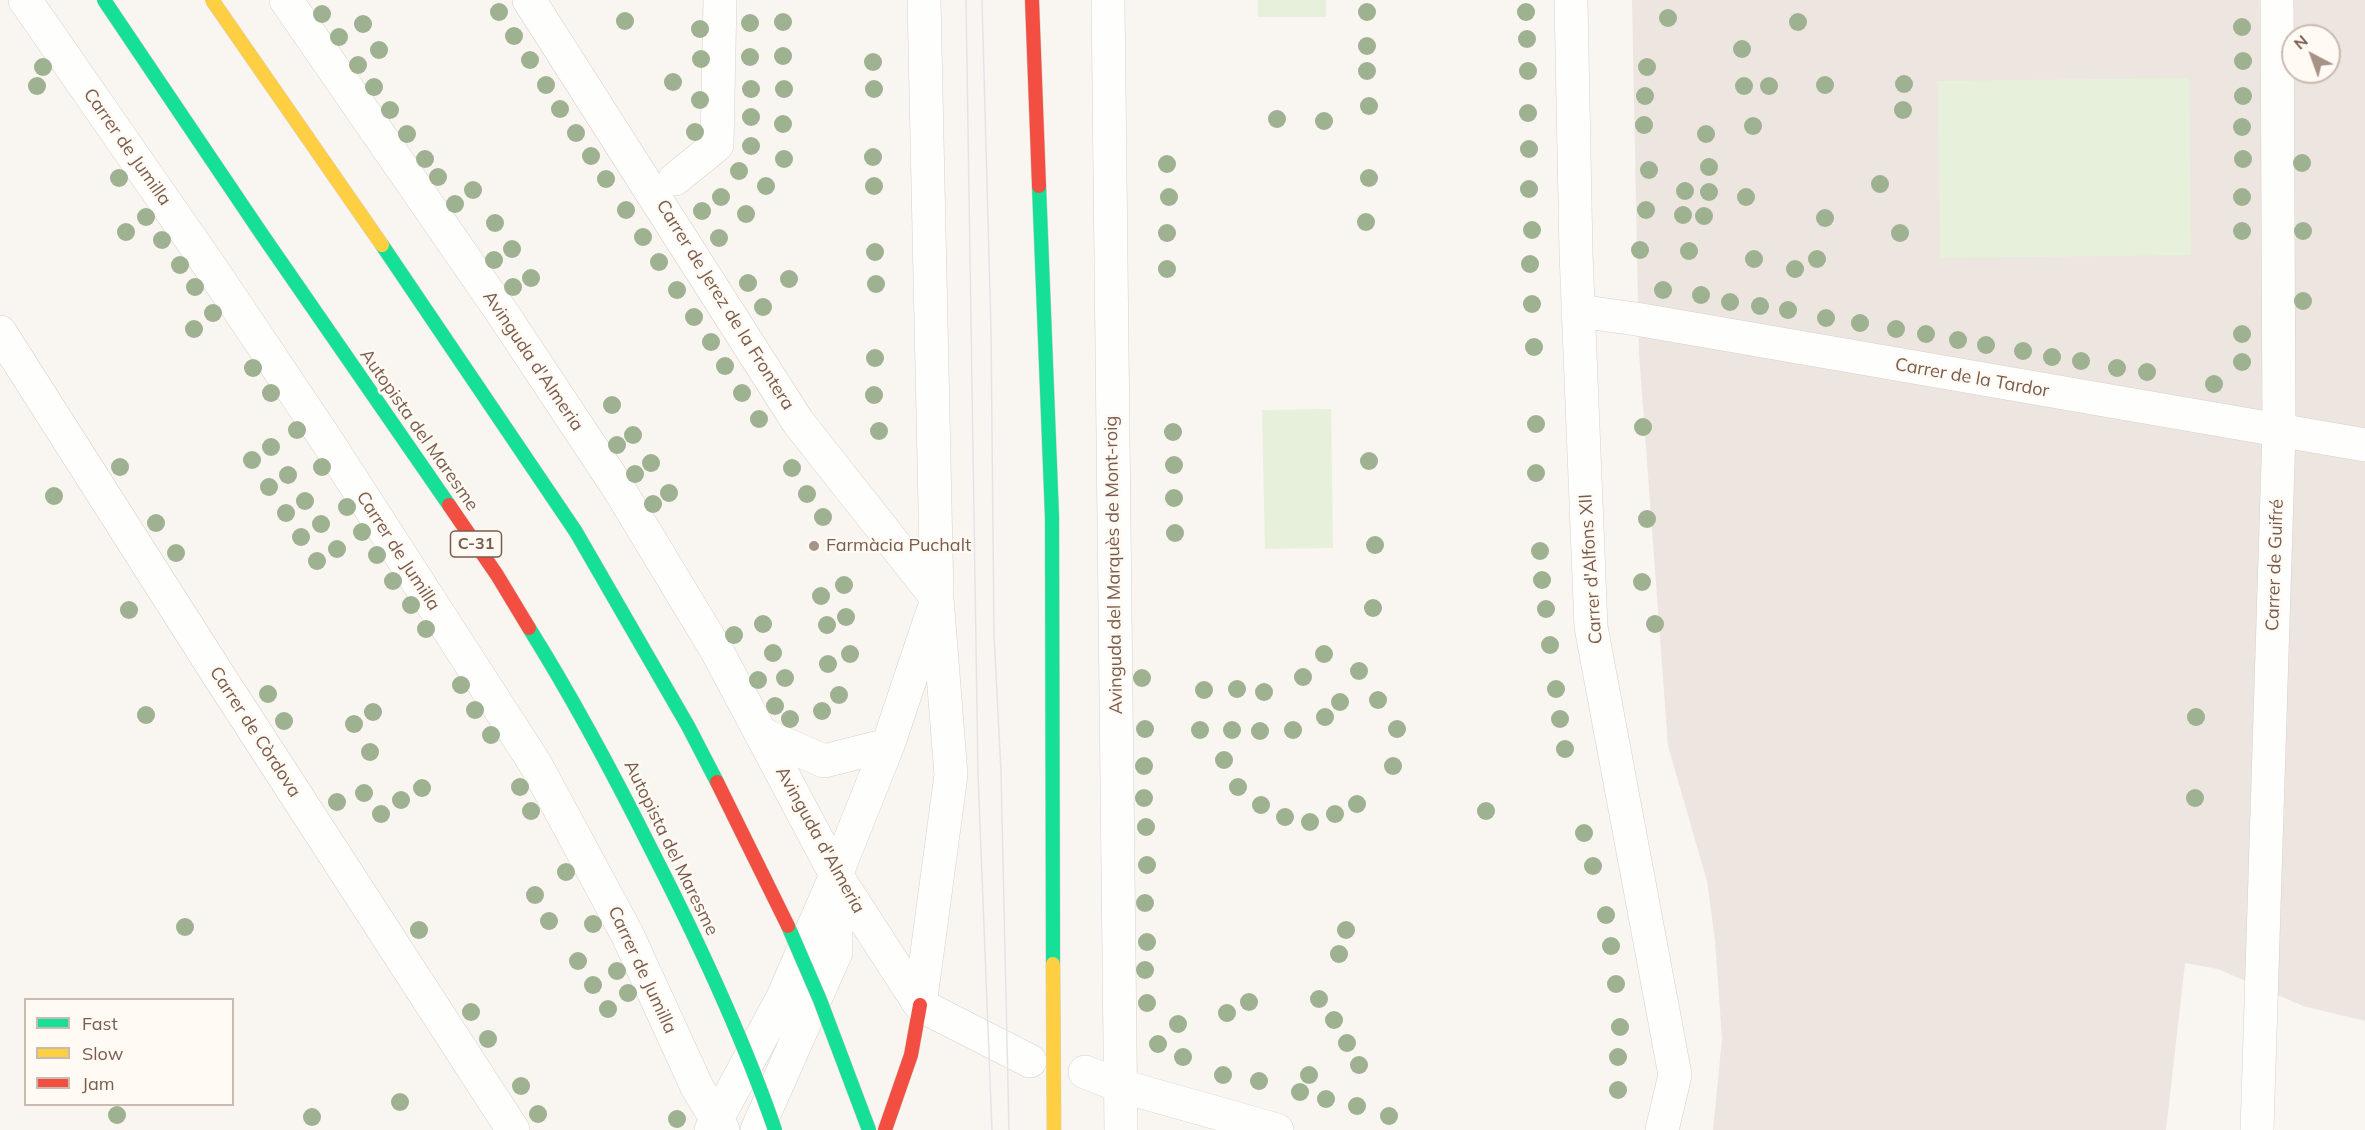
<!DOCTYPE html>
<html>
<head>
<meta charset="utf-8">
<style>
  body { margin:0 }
  #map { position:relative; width:2365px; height:1130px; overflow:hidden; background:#f9f5f0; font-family:Mulish,sans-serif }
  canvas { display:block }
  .legend { position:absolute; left:24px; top:998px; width:210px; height:108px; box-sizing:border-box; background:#fffaf3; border:2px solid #cabbb1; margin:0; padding:8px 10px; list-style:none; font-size:18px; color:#7a5c4d }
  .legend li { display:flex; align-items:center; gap:12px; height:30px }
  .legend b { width:30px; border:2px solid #cabbb1 }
  .north { position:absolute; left:2281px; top:24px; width:60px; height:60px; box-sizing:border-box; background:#fffaf3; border:2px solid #cabbb1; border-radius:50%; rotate:319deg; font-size:16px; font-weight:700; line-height:24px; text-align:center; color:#7a5c4d }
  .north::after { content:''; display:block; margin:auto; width:21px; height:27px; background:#a69286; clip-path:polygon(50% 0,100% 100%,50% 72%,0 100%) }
</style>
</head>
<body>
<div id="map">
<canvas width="2365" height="1130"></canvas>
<ul class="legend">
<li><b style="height:8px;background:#16e098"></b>Fast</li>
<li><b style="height:8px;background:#ffcf43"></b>Slow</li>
<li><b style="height:8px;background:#f24e42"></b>Jam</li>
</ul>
<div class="north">N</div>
</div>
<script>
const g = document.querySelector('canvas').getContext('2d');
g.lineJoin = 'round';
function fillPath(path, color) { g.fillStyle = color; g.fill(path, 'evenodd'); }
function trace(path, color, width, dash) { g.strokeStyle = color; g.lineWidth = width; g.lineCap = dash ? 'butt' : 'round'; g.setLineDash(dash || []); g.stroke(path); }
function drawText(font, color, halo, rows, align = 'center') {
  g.font = font + ' Mulish,sans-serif'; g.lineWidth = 5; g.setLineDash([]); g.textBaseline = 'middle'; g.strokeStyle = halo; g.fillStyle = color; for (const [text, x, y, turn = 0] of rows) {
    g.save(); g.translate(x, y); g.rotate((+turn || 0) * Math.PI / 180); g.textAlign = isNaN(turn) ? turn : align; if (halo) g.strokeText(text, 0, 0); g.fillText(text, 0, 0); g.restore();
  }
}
const industrial = new Path2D(`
  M1632 0H2365V1021L2303 1006 2218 969 2185 963 2166 1130H1713L1722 1039 1715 940 1707 881 1668 746 1639 353ZM2293 36H2329V72H2293Z`);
const green = new Path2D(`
  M1258 0H1326V17H1258Z
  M2189 78 2191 255 1940 258 1938 81Z
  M1331 409 1333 548 1265 549 1262 410Z`);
const street = new Path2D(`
  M25 0 213 271 325 438 536 765 627 934 697 1087 723 1130
  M286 0 503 314 619 489 717 651 836 875 920 1005
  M529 0 798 422 937 598
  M1108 0 1121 1130
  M1571 0 1576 253 1591 627 1675 1075 1662 1130
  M675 179 717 145 720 0
  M1578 311 1636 319 2365 445
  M0 332 219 676 513 1130
  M762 734 824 761 888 745
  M920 1005 951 775 937 598 924 0
  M920 1005 1030 1061
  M1085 1072 1121 1086 1277 1130
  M711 1130 783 997 836 875 888 745 933 611
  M757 1130 836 952V889
  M2257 1130 2279 431 2277 0`);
const fast = new Path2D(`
  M1039 186 1052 517`);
const jam = new Path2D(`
  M1032 0 1039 186
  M885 1130 911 1055 920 1005`);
const tram = new Path2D(`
  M966 0 978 774 992 1130
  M982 0 991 330 994 634 1001 772 1009 1130`);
const fastBridge = new Path2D(`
  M104 0 261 233 449 505
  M382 245 576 532 688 726 717 782
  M1052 517 1053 964
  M529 628C574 700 614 775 652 851 698 941 742 1034 775 1130
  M788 926 820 1000 869 1130`);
const slowBridge = new Path2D(`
  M212 0 382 245
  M1053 964 1054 1130`);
const jamBridge = new Path2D(`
  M449 505 497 575 529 628
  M717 782 788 926`);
const trees = [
  [499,12],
  [1367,12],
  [1526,12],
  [322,14],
  [1668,18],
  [625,21],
  [783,22],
  [1798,22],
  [750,23],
  [363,24],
  [2242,27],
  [700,29],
  [514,36],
  [339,37],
  [1527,39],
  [1367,46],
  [1742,49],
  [379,50],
  [783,56],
  [750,57],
  [701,59],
  [530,60],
  [2243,61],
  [873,62],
  [358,65],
  [43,67],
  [1647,67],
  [1367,71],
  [1528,71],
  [673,82],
  [1904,84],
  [546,85],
  [1825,85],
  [37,86],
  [1744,86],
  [1769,86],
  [374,87],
  [751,89],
  [784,89],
  [874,89],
  [1645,96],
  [2243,96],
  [700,100],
  [1369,106],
  [560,109],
  [390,110],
  [1903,110],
  [1528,113],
  [751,117],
  [1277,119],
  [1324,121],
  [783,124],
  [1644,125],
  [1753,126],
  [2242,127],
  [695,132],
  [576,133],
  [407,134],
  [1706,134],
  [751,146],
  [1529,149],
  [591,156],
  [873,157],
  [425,159],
  [784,159],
  [2243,159],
  [2302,163],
  [1167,164],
  [1709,167],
  [1649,170],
  [739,171],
  [438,177],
  [119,178],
  [1369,178],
  [606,179],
  [1880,184],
  [766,186],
  [874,186],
  [1529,189],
  [473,190],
  [1685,191],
  [1709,192],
  [721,197],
  [1169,197],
  [1746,197],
  [2242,197],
  [455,204],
  [626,210],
  [1646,210],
  [702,211],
  [746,214],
  [1683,215],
  [1704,216],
  [146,217],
  [1825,218],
  [1366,222],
  [495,223],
  [1532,230],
  [2242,231],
  [2303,231],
  [126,232],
  [1167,233],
  [1900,233],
  [643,237],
  [719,238],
  [162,240],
  [512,249],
  [1640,250],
  [1689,251],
  [875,252],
  [1754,259],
  [1817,259],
  [494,260],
  [659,262],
  [1530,264],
  [180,265],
  [1167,269],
  [1795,269],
  [531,278],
  [789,279],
  [748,283],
  [876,284],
  [195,287],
  [513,287],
  [677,290],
  [1663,290],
  [1701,295],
  [2303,301],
  [1730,302],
  [1532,304],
  [1760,306],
  [763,307],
  [1788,310],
  [213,313],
  [694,317],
  [1826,318],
  [1860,323],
  [194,329],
  [1896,329],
  [1926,334],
  [2242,334],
  [1958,340],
  [711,342],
  [1986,345],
  [1534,347],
  [2023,351],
  [2052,357],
  [875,358],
  [2081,361],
  [2242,362],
  [725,366],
  [253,368],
  [2117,368],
  [2147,372],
  [2214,384],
  [271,393],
  [742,393],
  [874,395],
  [612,405],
  [759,419],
  [1536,424],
  [1643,427],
  [297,430],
  [879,431],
  [1173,432],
  [633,435],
  [617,445],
  [271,447],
  [252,460],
  [1369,461],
  [651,463],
  [1174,465],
  [120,467],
  [322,467],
  [792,468],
  [1536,473],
  [635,474],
  [288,475],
  [269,487],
  [669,493],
  [807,494],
  [54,496],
  [1174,498],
  [305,501],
  [653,504],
  [347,507],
  [286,513],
  [823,517],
  [1647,519],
  [156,523],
  [321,524],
  [362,532],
  [1175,533],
  [301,537],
  [1375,545],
  [337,549],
  [1540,551],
  [176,553],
  [377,555],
  [317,561],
  [1542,580],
  [393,581],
  [1642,582],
  [844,585],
  [821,596],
  [411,605],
  [1373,608],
  [1546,609],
  [129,610],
  [846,617],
  [763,624],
  [1655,624],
  [827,625],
  [426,629],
  [734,635],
  [1550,645],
  [773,653],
  [850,654],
  [1324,654],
  [828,664],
  [1359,671],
  [1303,677],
  [785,678],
  [1142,678],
  [758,680],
  [461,685],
  [1237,689],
  [1556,689],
  [1204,690],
  [1264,692],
  [268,694],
  [839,695],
  [1378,700],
  [1340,702],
  [775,706],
  [475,710],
  [822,711],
  [373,712],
  [146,715],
  [1325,717],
  [2196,717],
  [790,719],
  [1560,719],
  [284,721],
  [354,724],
  [1145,729],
  [1397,729],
  [1200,730],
  [1232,730],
  [1293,730],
  [1260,731],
  [491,735],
  [1565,749],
  [370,752],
  [1224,760],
  [1144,766],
  [1393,766],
  [520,787],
  [1238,787],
  [422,788],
  [364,793],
  [1144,798],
  [2195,798],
  [401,800],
  [337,802],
  [1357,804],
  [1261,805],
  [531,811],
  [1486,811],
  [381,814],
  [1335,814],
  [1285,817],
  [1310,822],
  [1146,827],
  [1584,833],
  [1147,865],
  [1593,866],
  [566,872],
  [535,895],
  [1145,903],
  [1606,915],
  [549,921],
  [593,924],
  [185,927],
  [419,930],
  [1346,930],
  [1147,942],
  [1611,946],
  [1339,954],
  [578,961],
  [1145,970],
  [617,971],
  [1616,984],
  [593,985],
  [628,993],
  [1319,999],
  [1249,1002],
  [1147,1003],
  [608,1009],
  [471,1012],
  [1227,1013],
  [1334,1020],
  [1178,1024],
  [1620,1027],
  [488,1039],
  [1347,1043],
  [1158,1044],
  [1183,1057],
  [1618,1057],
  [1359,1065],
  [1223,1075],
  [1309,1075],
  [1259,1081],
  [521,1086],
  [1618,1090],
  [1300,1092],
  [1326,1099],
  [400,1102],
  [1357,1106],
  [538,1114],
  [117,1115],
  [1389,1116],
  [312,1117],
  [677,1119]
];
const markers = [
  [814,546,6,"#a69286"]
];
const shields = [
  [476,544,51]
];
const shieldNames = [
  ["C-31",476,544]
];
const streetNames = [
  ["Carrer de Jumilla",127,147,55],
  ["Carrer de Jerez de la Frontera",725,305,58],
  ["Avinguda d'Almeria",533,361,56],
  ["Carrer de la Tardor",1972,378,10],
  ["Autopista del Maresme",419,430,55],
  ["Carrer de Jumilla",398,551,57],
  ["Avinguda del Marquès de Mont-roig",1114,565,-91],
  ["Carrer de Guifré",2275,565,-88],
  ["Carrer d'Alfons XII",1591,569,-94],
  ["Carrer de Còrdova",255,732,57],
  ["Avinguda d'Almeria",820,840,61],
  ["Autopista del Maresme",671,848,64],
  ["Carrer de Jumilla",642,970,65]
];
const poiNames = [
  ["Farmàcia Puchalt",826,546]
];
fillPath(industrial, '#ede5e0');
fillPath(green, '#e7f0db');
trace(street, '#d7d1cb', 34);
trace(fast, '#dad1cc', 15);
trace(jam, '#dad1cc', 15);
trace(street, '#fefefd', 33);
trace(fast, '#16e098', 14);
trace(jam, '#f24e42', 14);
trace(tram, '#e6e3e7', 1.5);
trace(fastBridge, '#dad1cc', 15, []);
trace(slowBridge, '#dad1cc', 15, []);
trace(jamBridge, '#dad1cc', 15, []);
trace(fastBridge, '#16e098', 14);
trace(slowBridge, '#ffcf43', 14);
trace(jamBridge, '#f24e42', 14);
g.fillStyle = '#9eb190';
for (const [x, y] of trees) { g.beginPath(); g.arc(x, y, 9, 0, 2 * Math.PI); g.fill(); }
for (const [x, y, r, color] of markers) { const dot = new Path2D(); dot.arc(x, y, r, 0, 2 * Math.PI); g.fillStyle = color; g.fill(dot); trace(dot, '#fffaf3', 2); }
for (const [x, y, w] of shields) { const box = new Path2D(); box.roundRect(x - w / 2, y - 13, w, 26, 4.5); g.fillStyle = '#fffaf3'; g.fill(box); trace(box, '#7a5c4d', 1.5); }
drawText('bold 16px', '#7a5c4d', null, shieldNames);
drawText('18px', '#7a5c4d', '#fffaf3', streetNames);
drawText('18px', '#7a5c4d', '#fffaf3', poiNames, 'left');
</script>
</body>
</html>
